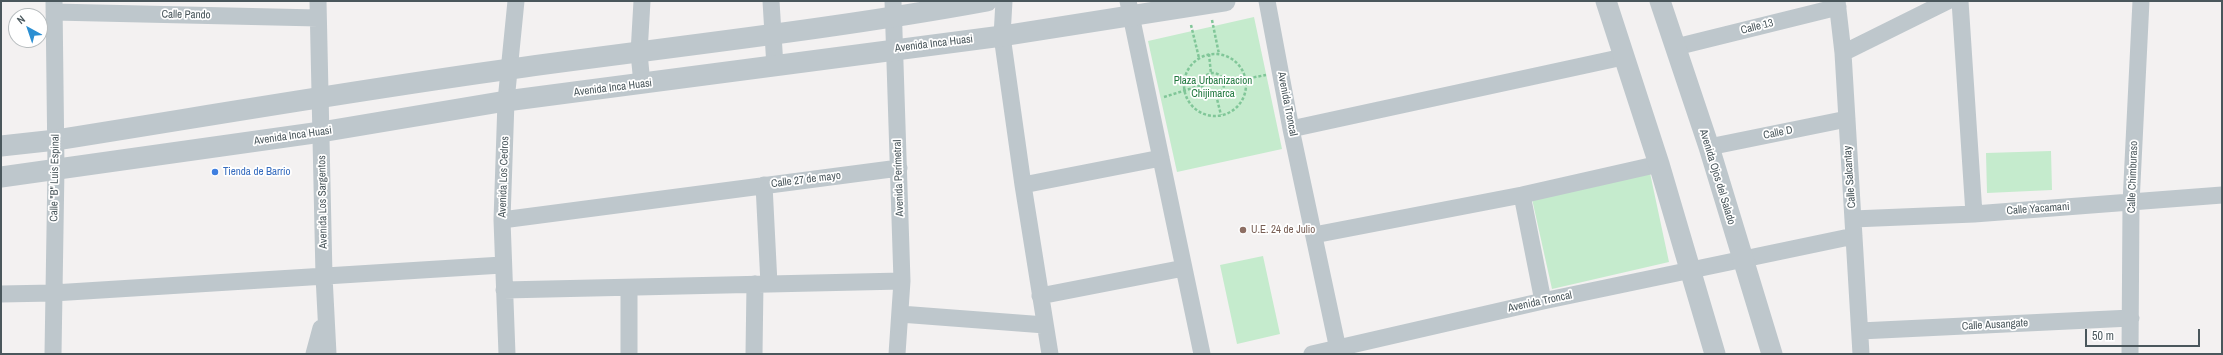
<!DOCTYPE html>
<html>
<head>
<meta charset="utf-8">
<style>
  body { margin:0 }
  #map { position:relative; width:2223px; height:355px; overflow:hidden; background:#f3f1f1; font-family:"Archivo Narrow",sans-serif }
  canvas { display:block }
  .frame { position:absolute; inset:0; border:2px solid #4a575c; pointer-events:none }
  .north { position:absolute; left:8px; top:8px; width:40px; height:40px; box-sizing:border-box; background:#fff; border:1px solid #b7bcbe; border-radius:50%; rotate:320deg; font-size:11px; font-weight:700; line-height:16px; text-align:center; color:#4a575c }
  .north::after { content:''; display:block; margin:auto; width:14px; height:18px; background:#2c8fd2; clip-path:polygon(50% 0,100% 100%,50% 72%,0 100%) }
  .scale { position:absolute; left:2085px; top:329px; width:115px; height:18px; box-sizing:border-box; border:2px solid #4a575c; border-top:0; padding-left:5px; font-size:12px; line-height:14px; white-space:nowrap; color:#4a575c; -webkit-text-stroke:3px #fff; paint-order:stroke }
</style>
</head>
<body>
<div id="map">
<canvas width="2223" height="355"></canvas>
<div class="frame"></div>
<div class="north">N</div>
<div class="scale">50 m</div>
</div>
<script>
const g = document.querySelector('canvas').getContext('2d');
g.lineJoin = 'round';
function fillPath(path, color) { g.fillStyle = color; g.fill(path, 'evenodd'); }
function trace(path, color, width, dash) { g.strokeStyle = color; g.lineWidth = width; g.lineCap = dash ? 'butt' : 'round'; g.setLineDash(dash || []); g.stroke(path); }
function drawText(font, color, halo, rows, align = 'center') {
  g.font = font + ' "Archivo Narrow",sans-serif'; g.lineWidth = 3.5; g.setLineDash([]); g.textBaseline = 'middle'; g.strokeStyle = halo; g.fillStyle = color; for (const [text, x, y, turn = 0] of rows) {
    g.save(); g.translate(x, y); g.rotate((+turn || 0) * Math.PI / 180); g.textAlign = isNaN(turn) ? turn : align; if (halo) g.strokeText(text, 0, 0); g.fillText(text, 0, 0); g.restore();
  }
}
const green = new Path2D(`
  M1254 17 1282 149 1177 172 1148 41Z
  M2051 151 2052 190 1987 193 1986 153Z
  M1650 173 1669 262 1552 289 1532 199Z
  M1263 256 1280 334 1237 344 1220 265Z`);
const path = new Path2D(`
  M1212 20 1219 54
  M1191 25 1199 58
  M1209 54 1211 74
  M1184 85a31 31 0 1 1 62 0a31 31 0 1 1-62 0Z
  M1202 84a11 11 0 1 1 22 0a11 11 0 1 1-22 0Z
  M1224 83 1266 75
  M1216 95 1221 115
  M1164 97 1202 85`);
const minor = new Path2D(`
  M318 1 324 276 328 354
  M642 1 639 53 642 84
  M771 1 775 67
  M893 1 902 281 897 354
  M1004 1 1002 36 1023 185 1050 354
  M1128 1 1202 354
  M1267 1 1291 129 1339 354
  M1837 1 1843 53 1861 354
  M1960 1 1974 214
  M54 12 318 18
  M1676 47 1838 7
  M1843 53 1948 1
  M1291 129 1623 57
  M1709 147 1847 119
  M764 185 769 284
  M1023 185 1161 158
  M1522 195 1543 301
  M1853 219 1974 214 2222 195
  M502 220 899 168
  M1314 235 1522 195 1659 164
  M504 290 902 281
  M1 294 53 293 502 265
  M1040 296 1184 268
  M900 314 1045 325
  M1860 331 2131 318
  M53 354 56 168 54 1
  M314 354 321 328
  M507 354 502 220 506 101 516 1
  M629 354V288
  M754 354 755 284
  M1312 354 1543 301 1854 236
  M2130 354 2131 203 2141 1`);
const tertiary = new Path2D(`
  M1606 1 1659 164 1715 354
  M1660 1 1709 147 1772 354
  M1 146 56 140C207 116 358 90 510 69 669 47 829 30 987 1
  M1 177 321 132 506 101 1002 36 1225 1`);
const markers = [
  [215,172,4,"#3f7fe0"],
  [1243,230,4,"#8d6e63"]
];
const streetNames = [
  ["Calle Pando",186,15,1],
  ["Calle 13",1757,27,-14],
  ["Avenida Inca Huasi",934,44,-7],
  ["Avenida Inca Huasi",613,88,-7],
  ["Avenida Troncal",1287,104,79],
  ["Calle D",1778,133,-11],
  ["Avenida Inca Huasi",293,136,-8],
  ["Avenida Los Cedros",504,177,-88],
  ["Avenida Ojos del Salado",1717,177,73],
  ["Calle Salcantay",1850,177,-94],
  ["Calle Chimburaso",2133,177,-88],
  ["Calle \"B\" Luis Espinal",55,178,-89],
  ["Avenida Perímetral",899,178,-92],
  ["Calle 27 de mayo",806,180,-7],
  ["Avenida Los Sargentos",323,202,-91],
  ["Calle Yacamani",2038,209,-4],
  ["Avenida Troncal",1540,302,-12],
  ["Calle Ausangate",1995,325,-3]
];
const parkNames = [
  ["Plaza Urbanizacion",1213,81],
  ["Chijimarca",1213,94]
];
const shopNames = [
  ["Tienda de Barrio",223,172]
];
const educationNames = [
  ["U.E. 24 de Julio",1251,230]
];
fillPath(green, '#c5ebcd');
trace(path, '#80c698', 2.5, [3, 2]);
trace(minor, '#bec7cc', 17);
trace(tertiary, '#bec7cc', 21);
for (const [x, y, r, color] of markers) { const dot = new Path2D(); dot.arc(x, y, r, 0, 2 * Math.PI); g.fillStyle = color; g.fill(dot); trace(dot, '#fff', 1.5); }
drawText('11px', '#4a575c', '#fff', streetNames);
drawText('11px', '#21783f', '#fff', parkNames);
drawText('11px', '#366cbe', '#fff', shopNames, 'left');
drawText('11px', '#785e54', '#fff', educationNames, 'left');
</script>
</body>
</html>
